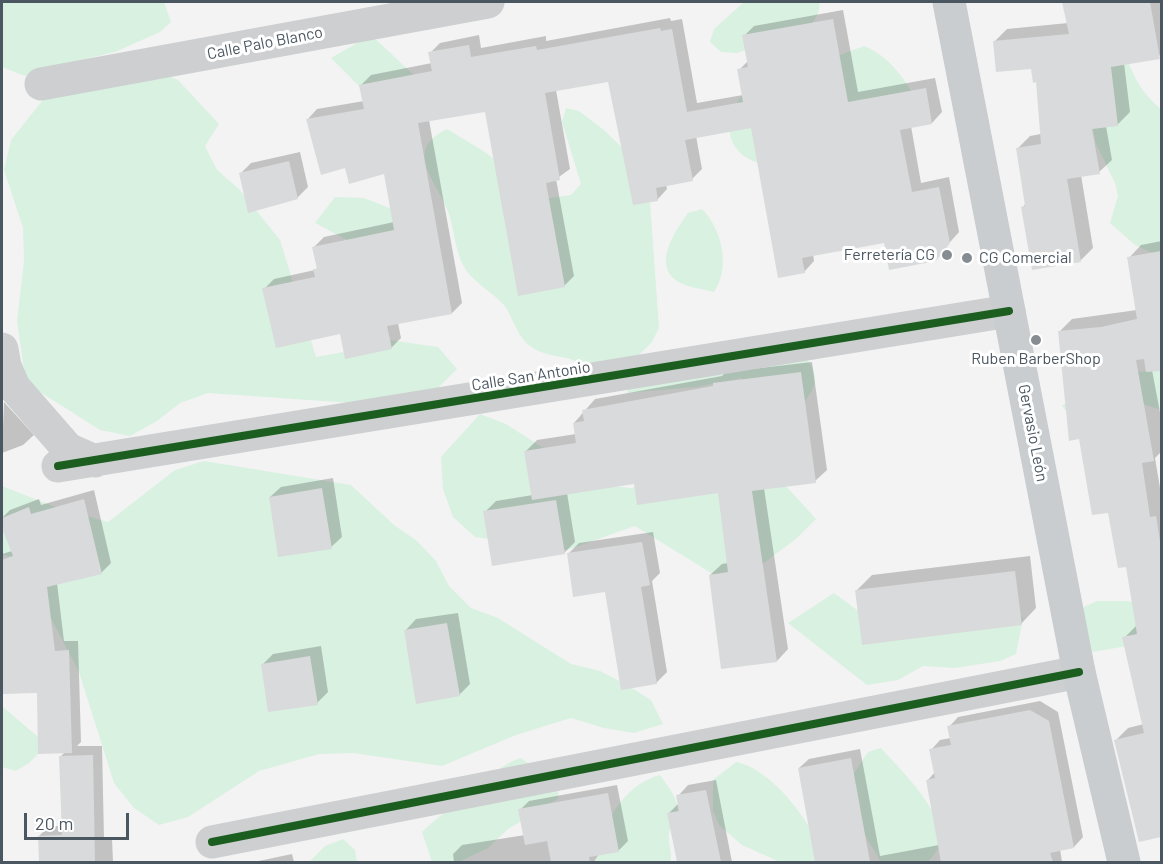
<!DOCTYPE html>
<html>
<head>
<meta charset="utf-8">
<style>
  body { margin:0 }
  #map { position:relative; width:1163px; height:864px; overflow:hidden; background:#f3f3f3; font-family:Barlow,sans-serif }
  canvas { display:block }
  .frame { position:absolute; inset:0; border:3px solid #4a5660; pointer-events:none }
  .scale { position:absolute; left:24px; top:813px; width:105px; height:27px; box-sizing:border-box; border:3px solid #4a5660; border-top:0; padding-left:8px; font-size:18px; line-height:21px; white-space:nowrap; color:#4a5660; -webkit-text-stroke:4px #fff; paint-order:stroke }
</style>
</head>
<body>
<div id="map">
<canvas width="1163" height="864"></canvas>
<div class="frame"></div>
<div class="scale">20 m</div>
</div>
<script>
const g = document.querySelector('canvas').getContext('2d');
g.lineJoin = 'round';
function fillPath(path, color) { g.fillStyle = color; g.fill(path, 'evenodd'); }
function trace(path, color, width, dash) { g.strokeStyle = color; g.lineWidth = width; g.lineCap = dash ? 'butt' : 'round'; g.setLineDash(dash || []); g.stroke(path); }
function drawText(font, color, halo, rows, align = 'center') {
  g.font = font + ' Barlow,sans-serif'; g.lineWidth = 6; g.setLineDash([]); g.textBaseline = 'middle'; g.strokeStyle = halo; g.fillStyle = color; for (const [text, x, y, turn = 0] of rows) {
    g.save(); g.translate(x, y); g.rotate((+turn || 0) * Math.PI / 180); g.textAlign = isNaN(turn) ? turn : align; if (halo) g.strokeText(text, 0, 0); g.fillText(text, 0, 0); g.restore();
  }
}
const green = new Path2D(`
  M2 2H164L171 22 160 32 115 52 55 66 40 73 25 76 2 67Z
  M744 2H820L818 14 810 27 737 53 721 52 710 42 714 29Z
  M371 35 414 75 360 87 331 58Z
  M1085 40 1127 58C1134 79 1144 95 1161 109V257L1135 245 1110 223 1118 196 1115 183 1096 144 1090 115Z
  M864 46C890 56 907 82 920 106L768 165C724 158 718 118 748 89Z
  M126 58 178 80 219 124 205 146 217 170 239 189 280 240 316 357 344 352 375 338 438 347 457 369 437 389 381 405 208 393 180 403 157 421 130 436 100 430 26 383 17 321 24 261 23 228 4 170 11 140 46 96Z
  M566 108 579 111 604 130 637 162 649 188 659 328 652 342 614 380C600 374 587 366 573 360 558 355 543 356 530 346 517 337 513 316 503 304 492 292 475 283 466 270 454 252 455 228 447 209 435 179 403 150 447 129L485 152 543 199 571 195 581 184 562 122Z
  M335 197 364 198 392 209 398 267 315 223Z
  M702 209C722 229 731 268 714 292 703 289 685 287 677 281 652 264 676 230 688 213Z
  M800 351C825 378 815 388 796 414L734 408 742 378 697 387 627 393 629 379Z
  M1161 369V410L1140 403 1071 417 1062 406C1096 379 1115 371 1157 371Z
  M480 414 506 424 601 485 632 488 754 451 816 519 796 539 745 577 716 576 635 526 567 550 475 537 453 517 443 489 441 457Z
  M204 461 351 485 394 525 417 541 436 561 449 586 471 608 498 618 571 664 600 671 627 685 651 700 663 724 634 733 604 728 571 718 516 735 442 766 353 753 319 754 259 771 188 817 159 825 134 808 114 783 79 672 32 582 13 557 2 555V486L53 506 108 522 175 470Z
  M834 593 857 610 887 613 998 598 1023 618 1016 654 1000 661 955 668 923 666 898 680 867 685 788 623Z
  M1097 601H1127L1161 607V640L1087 653 1069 632 1084 607Z
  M2 706 38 737 40 752 29 763 16 771 2 767Z
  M881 748C900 769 940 808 941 837 941 847 934 855 928 862H881L858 824 850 779 868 752Z
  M521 758 557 784 559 798 508 829 488 848 459 862H432L422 832C437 817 454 806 471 793 488 780 500 764 521 758Z
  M736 762C773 769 816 827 825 862H780L742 845 719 825 713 811V780Z
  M660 775C669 788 682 802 676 818 672 826 668 830 669 840 669 849 673 854 670 862H595C602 851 601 838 606 826 616 803 636 781 660 775Z
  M343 839 355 850 357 862H309L325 846Z`);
const shadow = new Path2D(`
  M1064 2H1162V55L1124 63 1130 112 1117 125 1106 126 1112 160 1099 172 1081 175 1093 248 1081 260 1034 269 1023 207 1026 203 1017 149 1030 136 1041 134 1037 81 1033 67 995 41 1007 29 1068 23Z
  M843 10 858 92 935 78 942 112 932 123 911 126 921 183 949 177 959 232 935 259 885 241 813 254 814 261 804 272 752 126 696 136 702 169 692 179 666 184 667 189 657 200 609 80 556 90 570 169 556 179 574 276 564 286 486 110 429 120 462 303 452 313 398 323 401 338 391 348 341 333 264 289 274 279 315 270 318 267 313 248 324 237 394 222 385 173 346 166 307 120 317 109 364 101 361 85 371 75 432 63 430 53 440 43 479 35 481 48 546 36V41L670 18 671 21 682 19 697 103 743 95 739 70 749 60 744 36 754 26Z
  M300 152 308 187 297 198 241 173 251 163Z
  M1162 241V345L1149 354 1162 423V451L1155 458 1162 500V836L1140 840 1116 740 1128 728 1144 724 1124 638 1137 625 1127 566 1060 331 1072 319 1137 310 1129 258 1141 245Z
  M812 362 827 470 815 481 764 488 788 649 777 661 710 575 722 564 728 563 719 492 635 482 567 493 575 542 564 553 485 512 496 501 533 495 525 452 537 440 576 434 574 423 595 399 722 376 726 372Z
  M4 402 34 435 23 445 2 453Z
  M333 478 342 537 331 547 270 497 281 487Z
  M94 490 111 563 101 573 57 583 64 641H78L81 742 77 746H102L104 838H112L113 862H40L39 836 49 826H63L61 756 65 752 38 692 2 693V554L12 551 2 518 10 510 39 499 41 505Z
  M653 532 660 573 652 581 667 672 656 683 606 590 568 554 579 543Z
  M1030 556 1036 608 1021 624 856 591 872 575Z
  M458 613 470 684 459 695 406 630 416 619Z
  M321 646 328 692 317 703 262 665 273 654Z
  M1040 701 1058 712 1083 837 1074 847 1060 849 1062 862H811L817 861 799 768 809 759 860 749 880 856 939 845 927 781 935 772 931 750 940 740 951 738 949 727 958 717Z
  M716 780 732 862H678L669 813 679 803 678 796 688 785Z
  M617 785 628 841 619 850 599 854 594 862H454L453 854 462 845 525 835 520 810 529 801Z
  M292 854 294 862H254Z`);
const building = new Path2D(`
  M1062 2H1150L1160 59 1111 67 1118 126 1092 129 1100 174 1067 179 1081 262 1032 270 1021 207 1025 206 1016 148 1041 144 1036 82 1033 83 1031 69 996 72 993 41 1069 34Z
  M833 19 848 102 926 88 932 124 900 130 912 192 939 187 950 243 936 261 889 270 884 243 802 258 805 273 778 278 751 128 685 140 693 181 656 188 658 201 633 205 608 82 545 93 560 180 546 183 565 287 518 296 485 112 418 123 452 314 387 326 392 349 345 359 340 334 276 348 262 288 315 277 313 269H317L312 247 394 230 384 174 349 184 345 168 321 175 306 119 364 109 359 85 432 71 428 52 469 45 471 57 536 46 537 50 660 28 661 31 672 29 687 112 743 102 737 69 748 67 742 35Z
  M289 161 298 199 248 213 239 173Z
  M1161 251V371L1146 372 1144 359 1136 360 1154 461 1142 463 1150 517 1156 516 1161 548V837L1139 842 1114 740 1144 733 1122 637 1137 634 1126 567 1118 568 1108 513 1092 515 1079 439 1069 441 1058 331 1101 327 1137 319 1127 257Z
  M801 372 816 483 752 491 777 662 721 669 709 575 728 572 718 493 637 505 634 484 532 500 524 451 576 443 573 423 584 421 582 410 713 386V383Z
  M322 488 332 549 278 557 269 497Z
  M84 499 102 574 47 587 55 651 69 650 72 753 38 754 37 693 2 694V560L13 556 2 528V518L29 507 31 514Z
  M556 500 565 554 492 566 483 511Z
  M642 542 650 585 641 587 657 684 621 690 605 592 573 597 567 553Z
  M1015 571 1022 625 862 645 855 590Z
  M447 623 460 696 416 704 404 630Z
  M310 656 318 705 268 712 261 664Z
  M1030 710 1049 721 1074 848 1050 853 1053 862H941L926 780 935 778 929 749 951 745 947 726Z
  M93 755 95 862H39L38 836 62 835 59 756Z
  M851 758 870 862H815L798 768Z
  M706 790 721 862H677L667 813 679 811 676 795Z
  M608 793 619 852 589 857 590 862H551L547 841 525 845 518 809Z`);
const minor = new Path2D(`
  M41 84 488 2
  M2 349 5 366 14 387 68 449 95 461
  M58 466 1009 311
  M212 842 1079 672`);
const major = new Path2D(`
  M949 2 1079 672 1124 862`);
const cycleway = new Path2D(`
  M58 466 1009 311
  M212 842 1079 672`);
const markers = [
  [947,255,6,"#858d93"],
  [967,258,6,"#858d93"],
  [1036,340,6,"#858d93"]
];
const streetNames = [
  ["Calle Palo Blanco",265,43,-11],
  ["Calle San Antonio",531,376,-9],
  ["Gervasio León",1033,433,79]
];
const poiNames = [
  ["Ferretería CG",935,255],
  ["CG Comercial",979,258,"left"],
  ["Ruben BarberShop",1036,359,"center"]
];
fillPath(green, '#d9f1e1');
fillPath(shadow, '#0003');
fillPath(building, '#d9dadb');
trace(minor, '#cdcfd1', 33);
trace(major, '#c9cdd0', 33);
trace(cycleway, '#1b5e20', 8);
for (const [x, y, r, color] of markers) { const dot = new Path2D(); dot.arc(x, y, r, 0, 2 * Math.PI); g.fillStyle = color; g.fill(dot); trace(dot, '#fff', 2); }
drawText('16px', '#4a5660', '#fff', streetNames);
drawText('16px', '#4a5660', '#fff', poiNames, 'right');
</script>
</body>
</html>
